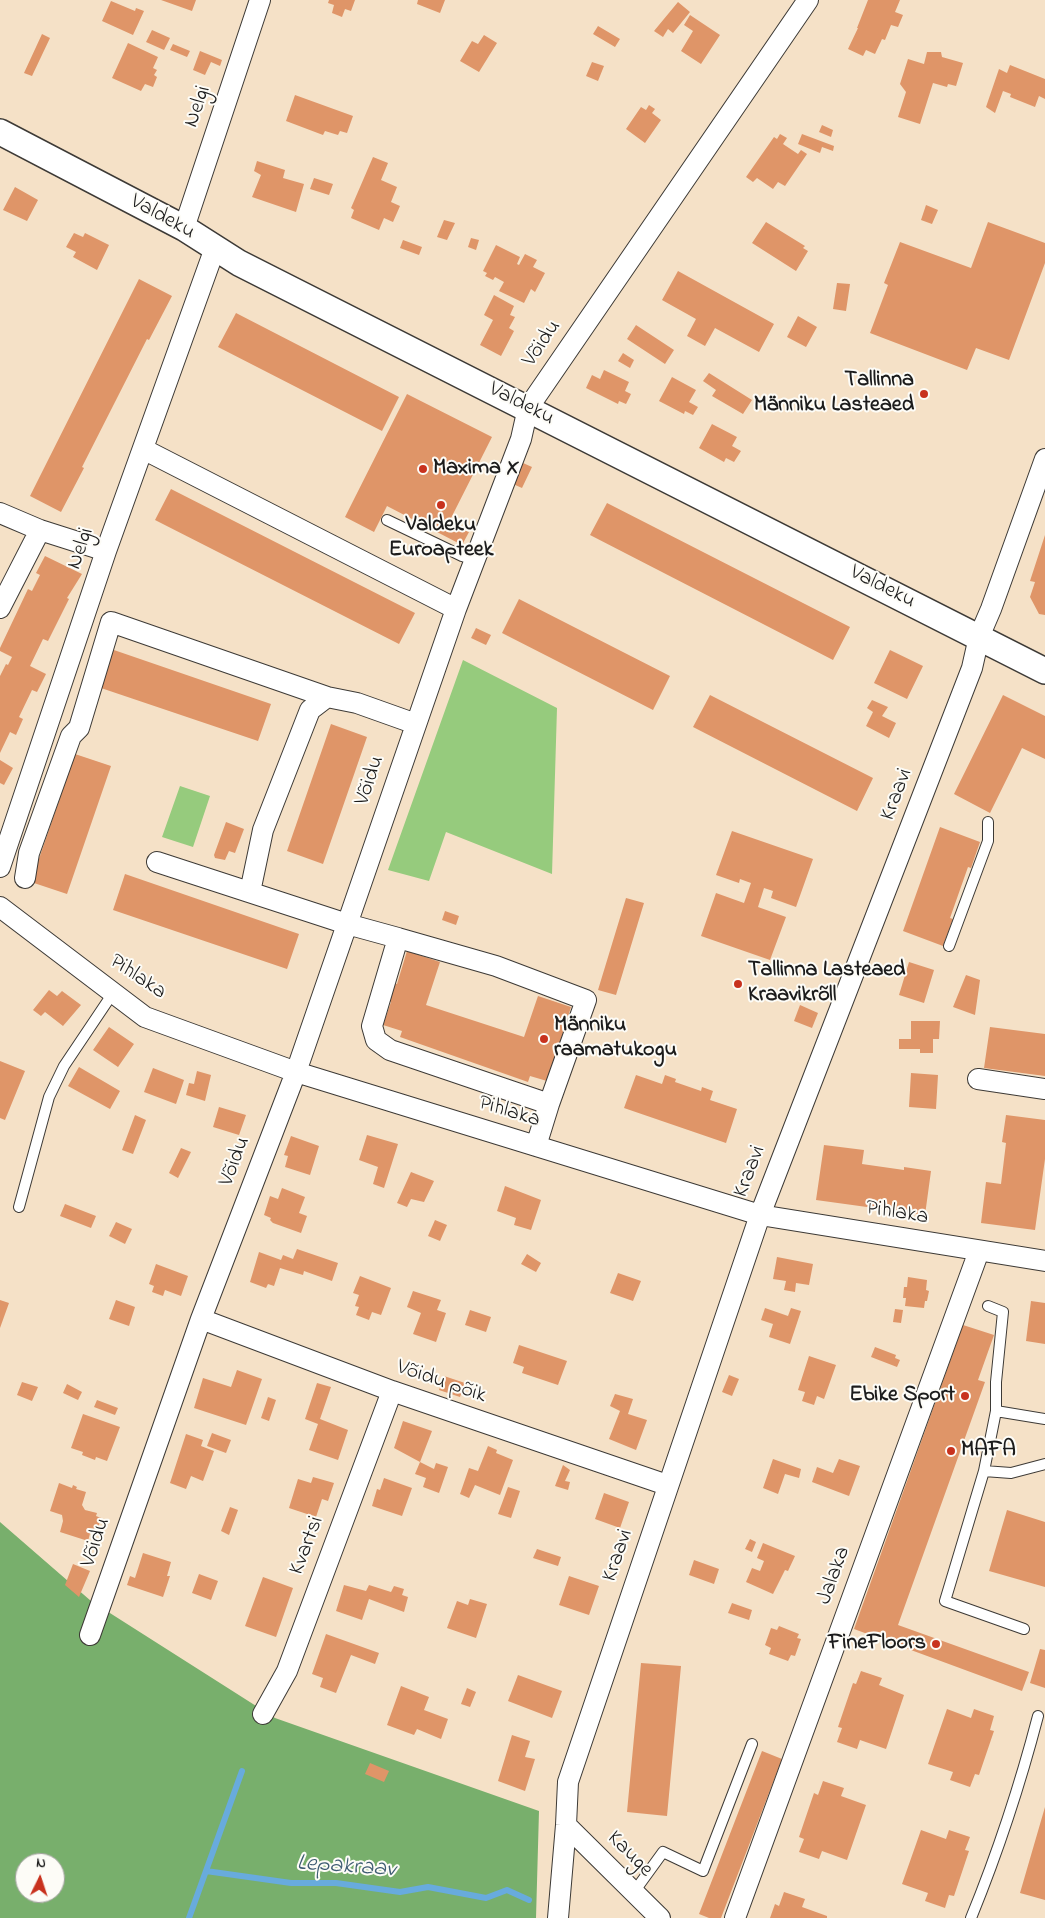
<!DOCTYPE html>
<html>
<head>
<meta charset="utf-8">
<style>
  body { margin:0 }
  #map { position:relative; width:1045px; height:1918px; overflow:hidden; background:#f5e1c7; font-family:"Indie Flower",sans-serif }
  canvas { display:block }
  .north { position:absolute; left:15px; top:1853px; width:50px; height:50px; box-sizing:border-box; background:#fdfcf7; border:1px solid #a3a29f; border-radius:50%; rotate:4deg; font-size:14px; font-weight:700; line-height:20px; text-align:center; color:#1c1c1c }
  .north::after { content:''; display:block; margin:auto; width:18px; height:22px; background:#c8321e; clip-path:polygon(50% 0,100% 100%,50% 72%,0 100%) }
</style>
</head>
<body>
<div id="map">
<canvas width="1045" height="1918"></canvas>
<div class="north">N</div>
</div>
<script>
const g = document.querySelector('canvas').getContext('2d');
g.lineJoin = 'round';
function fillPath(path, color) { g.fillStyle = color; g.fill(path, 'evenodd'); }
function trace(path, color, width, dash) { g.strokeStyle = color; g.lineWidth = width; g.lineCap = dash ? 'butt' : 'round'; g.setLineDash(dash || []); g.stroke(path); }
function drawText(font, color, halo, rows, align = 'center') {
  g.font = font + ' "Indie Flower",sans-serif'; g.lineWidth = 4; g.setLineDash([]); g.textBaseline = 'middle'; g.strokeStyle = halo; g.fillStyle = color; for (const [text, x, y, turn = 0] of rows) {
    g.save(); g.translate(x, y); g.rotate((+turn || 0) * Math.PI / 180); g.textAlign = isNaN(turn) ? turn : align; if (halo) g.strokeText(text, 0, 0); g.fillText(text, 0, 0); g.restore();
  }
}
const green = new Path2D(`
  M463 660 557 708 552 874 446 832 429 881 388 870Z
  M180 786 210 796 193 847 162 837Z`);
const forest = new Path2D(`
  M0 1522 91 1601 275 1718 539 1811 536 1918H0ZM25 1863H55V1893H25Z`);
const stream = new Path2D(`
  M206 1871 291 1883H336L400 1892 428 1887 486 1898 507 1890 529 1900
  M189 1918 242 1771`);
const building = new Path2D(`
  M161 0H196L192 11Z
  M329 0H355L351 11 345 9 342 17 332 13 334 5 328 3Z
  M418 0H445L440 13 417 4Z
  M868 0H900L895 12 903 15 898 27 891 25 885 40 882 39 875 54 866 50 863 56 848 49 858 28H857Z
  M111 1 135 11 136 8 144 11 133 35 102 21Z
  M678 2 690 12 673 33 668 29 663 37 654 31Z
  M690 15 720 35 701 64 681 51 693 31 684 25Z
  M598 26 620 39 615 47 593 34Z
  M152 30 170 38 164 50 146 42Z
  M42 34 50 38 32 76 24 73Z
  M484 35 497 43 479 72 460 61 472 41 478 44Z
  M128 43 158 57 153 68 157 70 154 75 157 77 153 87 145 84 141 91 112 78Z
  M173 44 190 51 187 57 170 50Z
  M200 51 222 60 220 66 211 62 205 75 193 70Z
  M927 52H941L942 57 963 63 956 86 948 84 947 87 933 83 920 124 898 117 906 92 900 84 908 59 924 64Z
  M592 62 604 66 598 81 586 76Z
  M1010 65 1045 79V99L1039 96 1035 107 1010 97 1011 94 1003 91 995 113 986 107 999 69 1007 73Z
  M295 95 353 116 347 133 340 131 338 135 325 131 323 135 286 121Z
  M649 105 655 109 652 113 661 120 645 143 626 129 641 107 646 110Z
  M822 125 833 130 831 137 819 132Z
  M780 134 787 138 783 144 798 154 801 150 807 154 785 186 778 182 773 189 757 178 753 182 746 177 774 137 777 139Z
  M802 134 834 146 833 151 822 147 820 153 798 144Z
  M373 157 388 163 381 180 397 187 391 202 400 206 393 222 384 218 379 230 351 218 354 210 351 208Z
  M257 161 285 170 283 178 304 184 296 212 252 197 261 175 254 171Z
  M314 178 333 184 329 195 310 189Z
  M15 187 38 200 27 221 3 210Z
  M926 205 938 210 932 224 921 220Z
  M444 220 455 223 447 240 437 237Z
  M766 222 805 246 803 248 808 251 796 271 752 243Z
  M988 222 1045 243V263L1009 360 976 348 967 370 870 333 888 285 884 283 900 242 971 268Z
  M74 233 83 237 85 233 109 245 97 270 73 257 76 252 66 247Z
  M471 238 479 240 476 250 468 247Z
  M403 240 422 247 419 255 400 248Z
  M496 245 520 257 517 264 519 265 525 254 537 260 533 267 545 273 535 292 531 289 524 303 499 291 504 282 495 277 493 280 485 276 487 273 483 271Z
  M678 271 774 324 759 352 715 328 705 346 687 336 696 319 662 300Z
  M139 279 172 296 149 340 147 339 82 467 84 468 61 512 30 496Z
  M837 283 850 284 846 311 833 309Z
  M494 295 514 306 510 315 515 317 509 328 514 331 501 356 480 345 493 320 484 315Z
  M236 313 399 397 382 431 218 347Z
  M798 316 817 327 806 347 787 337Z
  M636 325 674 350 665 364 627 339Z
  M623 353 634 360 630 368 618 361Z
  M604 370 629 382 625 391 631 394 626 404 619 401 618 404 586 388 592 375 600 379Z
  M709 373 752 400 743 414 712 396 716 390 703 381Z
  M672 377 696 390 689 402 698 407 693 415 685 411 684 414 659 401Z
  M407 394 492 437 449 522 469 532 462 545 387 506 374 532 345 517Z
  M712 424 737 437 732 446 741 451 734 462 726 458 724 462 699 448Z
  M523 463 532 467 522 488 513 484Z
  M171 489 415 613 399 644 155 520Z
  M607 503 850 627 833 660 590 535Z
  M1045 535V615L1039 614 1030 597 1035 582 1030 581Z
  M45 556 82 574 67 598 69 599 48 641 43 639 30 666 46 674 37 692 32 690 19 717 23 719 16 735 10 732 0 753V676L6 664 8 665 12 657 0 651V648L28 589 32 591 40 575 36 573Z
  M519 599 670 676 653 710 502 633Z
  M476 628 491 635 486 645 471 638Z
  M111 649 271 704 258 741 98 687Z
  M890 650 923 666 907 699 874 683Z
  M710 695 873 778 857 811 693 727Z
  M1003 695 1045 716V759L1022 748 990 813 954 794Z
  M872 700 888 707 882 716 896 723 889 738 866 726 873 712 867 708Z
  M331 724 367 737 323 864 287 851Z
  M75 754 111 766 67 894 31 882Z
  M0 760 13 768 4 785 0 783Z
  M226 822 244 829 235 853 229 851 225 860 215 858 214 855Z
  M940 827 980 842 971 868 968 867 950 918 953 919 943 946 903 931Z
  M732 831 813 859 796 907 771 898 773 891 764 888 758 907 786 917 770 960 701 936 716 893 744 903 751 883 740 879 739 883 716 875Z
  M125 874 299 934 287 969 113 910Z
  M626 898 644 903 616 995 598 990Z
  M445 911 459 916 456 925 442 920Z
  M407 951 440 962 426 1005 524 1037 538 996 571 1007 561 1039H563L557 1057 555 1056 547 1081 530 1076 528 1082 400 1037 402 1031 383 1025 391 1002 388 1001 394 983 397 984Z
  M909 962 934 970 924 1003 899 995Z
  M966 975 980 980 975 1015 953 1007Z
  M49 990 57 996 62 991 81 1005 63 1026 45 1012 41 1016 33 1010Z
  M800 1005 818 1013 812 1028 794 1021Z
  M911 1021H940L939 1039H933V1053H920V1049H899V1039H911Z
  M109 1027 134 1044 118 1067 93 1050Z
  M990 1027 1045 1034V1076L984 1068Z
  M0 1061 25 1071 5 1120 0 1118Z
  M79 1067 120 1091 110 1109 68 1086Z
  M153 1068 184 1080 176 1104 144 1092Z
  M197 1071 211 1075 205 1101 186 1095 189 1083 194 1084Z
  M911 1073 938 1075 936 1109 909 1107Z
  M636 1075 662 1084 665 1075 676 1079 675 1082 701 1091 702 1087 713 1091 710 1100 737 1109 726 1143 624 1108Z
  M219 1107 246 1115 239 1135 213 1127Z
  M135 1115 146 1120 133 1154 122 1150Z
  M1006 1115 1045 1120V1159L1035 1230 981 1223 986 1182 1001 1184 1006 1143 1002 1142Z
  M367 1135 398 1144 384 1188 373 1184 378 1167 359 1160Z
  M291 1136 319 1146 310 1175 285 1167 288 1156 284 1155Z
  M824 1145 864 1150 862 1164 904 1170V1167L931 1171 925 1215 816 1200Z
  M181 1148 191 1152 178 1178 169 1173Z
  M411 1172 434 1181 424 1202 411 1199 407 1207 397 1203Z
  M505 1186 541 1200 531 1230 514 1225 516 1218 497 1211Z
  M282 1188 305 1197 299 1213 307 1216 301 1233 273 1223 270 1220 271 1218 264 1215 270 1196 278 1199Z
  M65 1204 96 1216 91 1228 60 1216Z
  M435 1220 447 1225 440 1241 428 1236Z
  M116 1222 132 1229 125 1244 109 1236Z
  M297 1249 338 1263 332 1281 304 1271 303 1275 280 1268 274 1286 268 1284 266 1288 250 1282 259 1252 281 1260 283 1255 293 1259Z
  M527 1254 541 1263 536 1272 521 1264Z
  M777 1257 813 1264 809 1285 796 1283 795 1292 784 1290 786 1281 773 1279Z
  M156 1264 188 1276 181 1296 165 1290 163 1296 152 1292 154 1286 149 1284Z
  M618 1273 641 1281 633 1301 610 1293Z
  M360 1276 391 1288 381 1315 372 1312 369 1320 356 1315 359 1307 355 1306 359 1295 353 1293Z
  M908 1277 927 1280 926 1290 929 1291 927 1301H925L924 1308 905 1306 906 1298H903L904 1287H907Z
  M413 1291 441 1300 437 1310 446 1313 436 1342 413 1334 421 1313 407 1307Z
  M0 1300 9 1303 0 1328Z
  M116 1300 135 1307 129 1326 109 1319Z
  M1031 1301 1045 1303V1344L1026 1341Z
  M765 1308 788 1316 791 1308 801 1311 790 1344 769 1337 773 1324 761 1320Z
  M895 1309 903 1310 901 1323 893 1322Z
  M470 1310 491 1317 486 1332 465 1325Z
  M963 1325 994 1335 978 1380 985 1382 898 1625 1029 1672 1022 1691 854 1629Z
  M519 1345 567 1361 558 1385 522 1373 524 1367 513 1363Z
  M875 1347 896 1355 895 1358 900 1360 897 1367 871 1357Z
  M809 1356 836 1365 824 1399 817 1396 814 1405 802 1401 805 1392 798 1390Z
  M237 1370 262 1379 246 1425 194 1408 203 1378 231 1387Z
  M729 1375 739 1379 732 1396 722 1392Z
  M444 1376 465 1383 460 1397 439 1390Z
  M22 1382 38 1387 32 1401 17 1395Z
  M317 1383 331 1387 320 1419 348 1430 338 1460 309 1450 318 1424 305 1419Z
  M67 1384 82 1392 78 1400 63 1393Z
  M615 1394 633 1399 628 1414 647 1420 636 1450 609 1439 620 1411 610 1406Z
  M268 1397 276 1400 269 1421 261 1418Z
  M97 1400 118 1408 115 1415 94 1407Z
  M83 1414 120 1427 107 1461 96 1457 95 1460 82 1455 83 1452 71 1448Z
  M403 1421 432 1431 420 1462 434 1469 436 1463 448 1467 439 1493 423 1487 426 1478 415 1474 420 1462 394 1448Z
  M212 1433 231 1440 226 1453 207 1446Z
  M186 1434 203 1440 201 1446 214 1451 203 1481 191 1476 186 1489 170 1483Z
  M488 1446 497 1450 496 1453 513 1460 500 1495 475 1485 469 1498 460 1494 469 1468 478 1471Z
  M773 1459 801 1469 799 1478 785 1474 778 1494 763 1488Z
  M839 1459 860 1466 849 1496 812 1482 817 1467 833 1473Z
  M563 1465 570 1470 565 1481 570 1482 568 1490 555 1486Z
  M313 1477 334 1483 328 1501 322 1499 316 1517 289 1508 298 1479 311 1483Z
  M384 1478 412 1488 402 1516 372 1506 377 1489 380 1490Z
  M59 1483 72 1488 73 1485 77 1487 76 1489 86 1492 82 1505 85 1510 97 1513 96 1516 101 1518 97 1532 91 1530 88 1541 60 1532 63 1521 62 1515 50 1511Z
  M508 1487 520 1491 511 1518 498 1514Z
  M604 1493 629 1502 620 1528 595 1519Z
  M230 1507 238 1510 229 1535 221 1531Z
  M1007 1510 1045 1522V1587L989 1571Z
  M750 1539 756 1542 752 1552 745 1549Z
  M763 1543 795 1556 788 1571 785 1570 773 1594 746 1582 752 1568 760 1571 764 1561 757 1558Z
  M537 1549 561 1557 558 1566 533 1558Z
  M143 1553 171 1562 167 1576H170L163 1597 127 1585 130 1576 135 1578Z
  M694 1560 719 1569 714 1584 689 1575Z
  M73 1564 90 1571 79 1597 65 1585Z
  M199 1574 218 1581 211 1600 192 1593Z
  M569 1576 599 1586 589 1615 559 1605Z
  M263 1577 293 1588 276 1637 245 1626Z
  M344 1585 366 1591 369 1585 391 1592 394 1586 404 1589 402 1595 408 1597 404 1612 369 1599 362 1620 336 1611Z
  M470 1599 487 1604 476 1638 447 1628 457 1601 468 1605Z
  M732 1603 752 1610 749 1620 728 1613Z
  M779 1626 799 1634 797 1638 801 1639 795 1656 791 1655 788 1661 769 1654 771 1648 765 1645 771 1628 777 1630Z
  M326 1634 379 1653 375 1664 351 1655 336 1693 320 1687 323 1678 312 1674Z
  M1040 1649 1045 1650V1688L1030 1683Z
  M641 1663 681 1666 667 1816 627 1812Z
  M861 1671 882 1678 879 1685 904 1695 886 1749 860 1740 857 1749 837 1742 842 1728 838 1727 853 1683 856 1684Z
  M518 1675 562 1691 552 1718 508 1701Z
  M401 1686 429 1697 424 1710 448 1719 441 1739 417 1729 414 1735 387 1725Z
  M467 1688 476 1692 470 1707 461 1704Z
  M947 1709 971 1718 974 1709 994 1716 990 1730 994 1731 979 1775 975 1774 970 1787 950 1780 953 1772 928 1764Z
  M512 1735 530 1741 525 1757 535 1759 525 1791 498 1781Z
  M762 1751 782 1759 721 1918H709L699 1914Z
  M370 1763 389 1771 384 1782 365 1774Z
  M823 1781 844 1788 841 1796 866 1805 847 1860 822 1851 819 1859 799 1852 804 1839 799 1837 814 1793 818 1795Z
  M1045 1807V1900L1020 1893Z
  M921 1830 946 1839 949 1830 970 1837 965 1850 969 1851 954 1896 949 1895 945 1908 925 1901 928 1893 902 1884Z
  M784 1892 805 1899 802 1907 827 1916V1918H770L775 1904 779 1906Z`);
const service = new Path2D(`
  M387 520 462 556 475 560
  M949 946 988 841V822
  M19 1207 49 1097 64 1066 113 993
  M988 1306 1003 1312 996 1382V1411
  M984 1471 1011 1473 1045 1464
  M1024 1629 945 1601 984 1471 996 1411 1045 1419
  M634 1892 663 1852 703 1871 752 1744
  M971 1918C998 1852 1020 1785 1038 1716`);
const minor = new Path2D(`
  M184 228 260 0
  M143 449 456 609
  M0 513 40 530 106 551
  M0 608 40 530
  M157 862 347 924 398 938 372 1026 376 1040 390 1050 549 1104
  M0 867 106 551 215 248
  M25 878 29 853 71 736 79 728 111 622 327 697
  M250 892 263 830 310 710 327 697 357 703 416 724
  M0 907 145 1017 296 1072 760 1215 1045 1261
  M398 938 496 966 586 1000 549 1104 536 1146
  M978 1079 1045 1089
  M201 1319 392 1391 667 1485
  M90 1635 201 1319 296 1072 456 609 521 439 528 408 808 0
  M263 1714 287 1671 392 1391
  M566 1825 660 1918
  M558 1918 566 1825 568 1782 760 1215 972 668 979 637 991 609 1045 459
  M735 1918 979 1251`);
const tertiary = new Path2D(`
  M0 132 184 228 239 263 1045 671`);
const markers = [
  [924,394,5,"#c8321e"],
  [423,469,5,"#c8321e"],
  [441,505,5,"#c8321e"],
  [738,984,5,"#c8321e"],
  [544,1039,5,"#c8321e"],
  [965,1396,5,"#c8321e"],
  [951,1451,5,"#c8321e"],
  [936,1644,5,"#c8321e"]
];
const streetNames = [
  ["Nelgi",199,107,-71],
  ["Valdeku",162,218,29],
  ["Võidu",543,344,-56],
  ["Valdeku",521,405,27],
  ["Nelgi",82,549,-71],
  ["Valdeku",882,588,27],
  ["Võidu",371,781,-71],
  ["Kraavi",898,795,-69],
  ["Pihlaka",137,978,34],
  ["Pihlaka",509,1113,17],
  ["Võidu",236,1162,-69],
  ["Kraavi",751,1172,-69],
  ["Pihlaka",897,1214,9],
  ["Võidu põik",441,1383,19],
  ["Võidu",97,1543,-71],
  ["Kvartsi",308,1546,-69],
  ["Kraavi",619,1556,-71],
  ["Jalaka",835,1576,-70],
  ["Kauge",629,1855,45]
];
const poiNames = [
  ["Tallinna",914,381,"right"],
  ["Männiku Lasteaed",914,406,"right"],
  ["Maxima X",433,469],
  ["Valdeku",441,526,"center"],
  ["Euroapteek",441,551,"center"],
  ["Tallinna Lasteaed",748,971],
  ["Kraavikrõll",748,996],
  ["Männiku",554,1026],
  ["raamatukogu",554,1051],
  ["Ebike Sport",955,1396,"right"],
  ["MAFA",961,1451],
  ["FineFloors",926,1644,"right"]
];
const waterNames = [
  ["Lepakraav",346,1868,4]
];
fillPath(green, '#96cb7d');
fillPath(forest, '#78af6c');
trace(stream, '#68abdd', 6);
fillPath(building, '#df9568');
trace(service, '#3d3a36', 12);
trace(minor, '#3d3a36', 22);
trace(tertiary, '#3d3a36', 28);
trace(service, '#fff', 10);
trace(minor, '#fff', 20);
trace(tertiary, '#fff', 25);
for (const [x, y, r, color] of markers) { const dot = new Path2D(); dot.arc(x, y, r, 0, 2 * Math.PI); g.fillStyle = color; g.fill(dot); trace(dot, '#fdfcf7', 2); }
drawText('22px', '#1c1c1c', '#fdfcf7', streetNames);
drawText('bold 22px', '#1c1c1c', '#fdfcf7', poiNames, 'left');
drawText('italic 24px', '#3e5c73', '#fdfcf7', waterNames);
</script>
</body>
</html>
